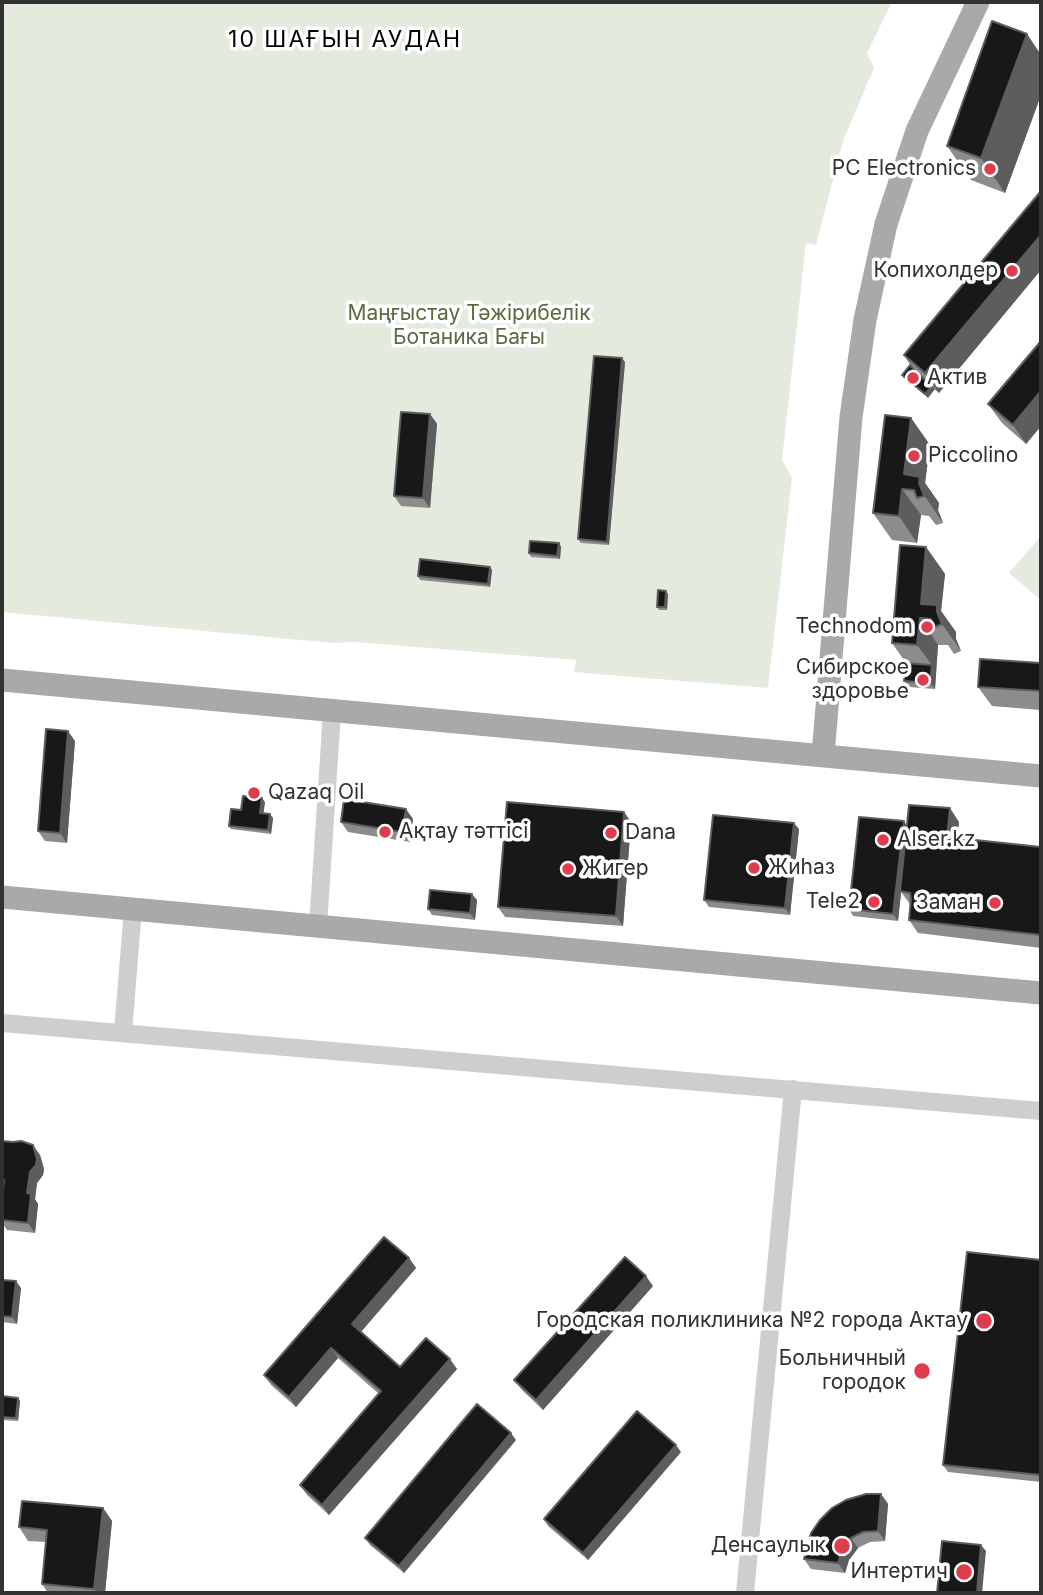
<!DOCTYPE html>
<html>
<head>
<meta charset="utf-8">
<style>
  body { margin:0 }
  #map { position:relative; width:1043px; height:1595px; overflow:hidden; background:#fff; font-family:Inter,sans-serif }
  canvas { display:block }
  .frame { position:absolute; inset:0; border:4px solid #313131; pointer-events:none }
</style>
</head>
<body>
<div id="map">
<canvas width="1043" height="1595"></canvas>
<div class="frame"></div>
</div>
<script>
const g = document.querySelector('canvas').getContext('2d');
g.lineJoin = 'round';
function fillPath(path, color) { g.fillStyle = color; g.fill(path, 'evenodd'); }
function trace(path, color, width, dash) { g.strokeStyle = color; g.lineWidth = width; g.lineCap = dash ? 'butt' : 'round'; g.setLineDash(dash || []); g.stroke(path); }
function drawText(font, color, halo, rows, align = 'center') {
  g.font = font + ' Inter,sans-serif'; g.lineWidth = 7; g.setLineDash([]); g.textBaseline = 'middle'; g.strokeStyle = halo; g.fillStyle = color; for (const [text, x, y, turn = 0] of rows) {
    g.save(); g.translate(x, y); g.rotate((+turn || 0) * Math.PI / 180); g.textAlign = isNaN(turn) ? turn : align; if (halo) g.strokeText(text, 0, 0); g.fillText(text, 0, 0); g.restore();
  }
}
const green = new Path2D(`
  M2 2H892L867 53 874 68 843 141 816 245 806 243 782 460 792 478 768 688 574 672 576 660 356 642 332 643 2 612Z
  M1039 538 1041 539V600L1009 573Z`);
const minor = new Path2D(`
  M318 926 332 712
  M2 1023 1041 1111
  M123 1032 133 909
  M745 1593 793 1089`);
const major = new Path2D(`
  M2 680C348 714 695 742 1041 776
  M823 755 851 417 865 320 886 224 917 131 978 2
  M2 897 1041 993`);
const wall = new Path2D(`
  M1027 34 1041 55V95L1005 193 971 180 947 146Z
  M1041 191 939 393 934 389 928 398 905 378 902 375 910 365 904 355Z
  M1041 341V426L1026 444 1002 423 988 404Z
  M625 362 609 545 581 543 578 539Z
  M430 414 437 424 430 508 401 506 394 496Z
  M911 418 930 445 925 483 939 503 938 510 943 523 936 525 929 516 921 515 917 543 892 540 873 513Z
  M559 543 561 547 560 559 531 557 529 553Z
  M926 547 945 574 941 611 956 632V639L961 651 954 654 948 645H938L935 689 909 687 904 681 906 663 892 643Z
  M490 567 492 570 490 587 420 580 418 576Z
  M668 594 667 610H659L657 607Z
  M1041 663V710L992 706 978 687Z
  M75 741 67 843 45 841 38 831Z
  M265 802 263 813 273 818 271 834 231 829 229 826 241 810Z
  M624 812 631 822 623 926 505 917 498 907Z
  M413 819 410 842 348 832 341 822Z
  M904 821 907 826 959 822 957 838 1041 847V948L918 933 909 920 910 904 901 892 898 921 853 916 849 909Z
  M799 829 790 915 709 907 704 900Z
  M477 900 475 920 432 915 428 909Z
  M2 1141 40 1155 44 1169 43 1175 37 1183 35 1199 38 1204 35 1233 7 1230 2 1223V1202L3 1189H2Z
  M409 1258 416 1268 361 1332 400 1367 457 1369 329 1515 307 1495 300 1485 379 1394 338 1358 296 1407 271 1385 264 1375Z
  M1041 1260V1482L948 1472 943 1465Z
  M2 1280 21 1288 17 1324 2 1322Z
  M653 1286 543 1410 522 1390 514 1380Z
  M2 1396 18 1398 20 1401 18 1421 2 1420Z
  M516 1440 404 1573 370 1545 365 1538Z
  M681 1452 588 1560 548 1526 544 1519Z
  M881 1494 888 1504 885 1541 870 1542 858 1548 849 1560 845 1573 811 1569 804 1559Z
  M103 1508 112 1521 105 1593H48L42 1584 46 1542 28 1541 19 1527Z`);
const shadedWall = new Path2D(`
  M1027 34 1041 55V95L1005 193 981 158Z
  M1041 235V270L939 393 925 373Z
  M622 358 625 362 609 545 607 542Z
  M932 386 935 389 928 398 925 394Z
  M1041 391V426L1026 444 1013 425Z
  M430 414 437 424 430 508 423 498Z
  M911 418 930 445 925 483 939 503 938 510 943 523 924 495 904 474Z
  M902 489 921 515 917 543 899 516Z
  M559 543 561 547 560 559 557 556Z
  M926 547 945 574 941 611 956 632V639L961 651 942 624 921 604Z
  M490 567 492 570 490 587 488 584Z
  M666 591 668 594 667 610 665 607Z
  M920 618 938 645 935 689 930 683 932 665 917 645Z
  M68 731 75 741 67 843 60 833Z
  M262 798 265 802 263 817 260 813Z
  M950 808 959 822 956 850 947 837Z
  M406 809 413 819 410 842 402 832Z
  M624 812 631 822 623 926 616 916Z
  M270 814 273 818 271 834 268 830Z
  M904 821 908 828 898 921 893 914Z
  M794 823 799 829 790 915 785 908Z
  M472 894 477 900 475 920 470 913Z
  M33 1145 40 1155 44 1169 43 1175 37 1183 35 1199 38 1204 35 1233 28 1223 27 1193Z
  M409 1258 416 1268 359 1334 352 1324Z
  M646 1276 653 1286 543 1410 536 1400Z
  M16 1281 21 1288 17 1324 12 1317Z
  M331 1348 338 1358 296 1407 289 1397Z
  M450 1359 457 1369 329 1515 322 1505Z
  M18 1398 20 1401 18 1421 16 1418Z
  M511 1433 516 1440 404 1573 399 1566Z
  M676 1445 681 1452 588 1560 583 1553Z
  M881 1494 888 1504 885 1541 878 1531Z
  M103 1508 112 1521 105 1593H97L94 1589Z
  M851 1538 858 1548 849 1560 845 1573 838 1563 842 1550Z
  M981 1545 986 1551 982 1593H977Z`);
const building = new Path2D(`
  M992 21 1027 34 981 158 947 146Z
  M1041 191V235L925 373 904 355Z
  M1041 341V391L1013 425 988 404Z
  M594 356 622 358 607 542 578 539Z
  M910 365 915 371 932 386 925 394 902 375Z
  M401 412 430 414 423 498 394 496Z
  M885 415 911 418 904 474 920 477 919 483 924 496 917 498 914 490 902 489 899 516 873 513Z
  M530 541 559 543 557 556 529 553Z
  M900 545 926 547 921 604 937 605V612L942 624 935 627 931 619 920 618 917 645 892 643Z
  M420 559 490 567 488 584 418 576Z
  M658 590 666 591 665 607H657Z
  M980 659 1041 663V691L978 687Z
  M906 663 932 665 930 683 904 681Z
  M46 729 68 731 60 833 38 831Z
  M243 796 262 798 260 813 270 814 268 830 229 826 231 809 241 810Z
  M344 799 406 809 402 832 341 822Z
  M507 802 624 812 616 916 498 907Z
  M909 805 950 808 947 837 1041 847V935L909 920 911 899 910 893 900 891Z
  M713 815 794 823 785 908 704 900Z
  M859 817 904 821 893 914 849 909Z
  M430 890 472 894 470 913 428 909Z
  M2 1141 13 1142 21 1141 33 1145 37 1159 36 1165 30 1172 27 1193 31 1194 28 1223 2 1220V1202L4 1180H2Z
  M384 1237 409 1258 352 1324 400 1367 426 1338 450 1359 322 1505 300 1485 381 1391 331 1348 289 1397 264 1375Z
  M967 1252 1041 1260V1475L943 1465Z
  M625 1257 646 1276 536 1400 514 1380Z
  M2 1280 16 1281 12 1317 2 1316Z
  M2 1396 18 1398 16 1418 2 1417Z
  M477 1404 511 1433 399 1566 365 1538Z
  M637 1411 676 1445 583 1553 544 1519Z
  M866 1494H881L878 1531 863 1532 851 1538 842 1550 838 1563 804 1559 811 1533 820 1520 832 1508 846 1500Z
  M22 1501 103 1508 94 1589 42 1584 47 1530 19 1527Z
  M942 1541 981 1545 977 1593H937Z`);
const markers = [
  [990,169,7,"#df3c4e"],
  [1012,271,7,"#df3c4e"],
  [913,378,7,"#df3c4e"],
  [914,456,7,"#df3c4e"],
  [927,627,7,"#df3c4e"],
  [923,680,7,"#df3c4e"],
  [254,793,7,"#df3c4e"],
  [385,832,7,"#df3c4e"],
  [611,833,7,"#df3c4e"],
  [883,840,7,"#df3c4e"],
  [754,868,7,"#df3c4e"],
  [568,869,7,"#df3c4e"],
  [874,902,7,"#df3c4e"],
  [995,903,7,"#df3c4e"],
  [984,1321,9,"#df3c4e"],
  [922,1371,9,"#df3c4e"],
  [842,1546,9,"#df3c4e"],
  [964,1572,9,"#df3c4e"]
];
const poiNames = [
  ["PC Electronics",976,169],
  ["Копихолдер",998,271],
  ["Актив",927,378,"left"],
  ["Piccolino",928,456,"left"],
  ["Technodom",913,627],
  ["Сибирское",909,668],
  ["здоровье",909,692],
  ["Qazaq Oil",268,793,"left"],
  ["Ақтау тәттісі",399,832,"left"],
  ["Dana",625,833,"left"],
  ["Alser.kz",897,840,"left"],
  ["Жиhаз",768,868,"left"],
  ["Жигер",582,869,"left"],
  ["Tele2",860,902],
  ["Заман",981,903],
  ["Городская поликлиника №2 города Актау",968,1321],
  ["Больничный",906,1359],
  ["городок",906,1383],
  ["Денсаулык",826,1546],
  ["Интертич",948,1572]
];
const parkNames = [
  ["Маңғыстау Тәжірибелік",469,314],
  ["Ботаника Бағы",469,338]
];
const neighbourhoodNames = [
  ["10 ШАҒЫН АУДАН",345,40]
];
fillPath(green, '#e4eadd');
trace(minor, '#cecece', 18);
trace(major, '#a9a9a9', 23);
fillPath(wall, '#8c8c8c');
fillPath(shadedWall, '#5d5d5d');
fillPath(building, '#181818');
trace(building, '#5d5d5d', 2);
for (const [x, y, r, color] of markers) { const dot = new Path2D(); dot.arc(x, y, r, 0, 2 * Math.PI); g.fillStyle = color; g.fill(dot); trace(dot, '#fff', 2.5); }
drawText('21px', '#313131', '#fff', poiNames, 'right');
drawText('21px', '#566c3f', '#fff', parkNames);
g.letterSpacing = '2px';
drawText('23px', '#000', '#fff', neighbourhoodNames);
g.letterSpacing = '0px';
</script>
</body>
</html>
